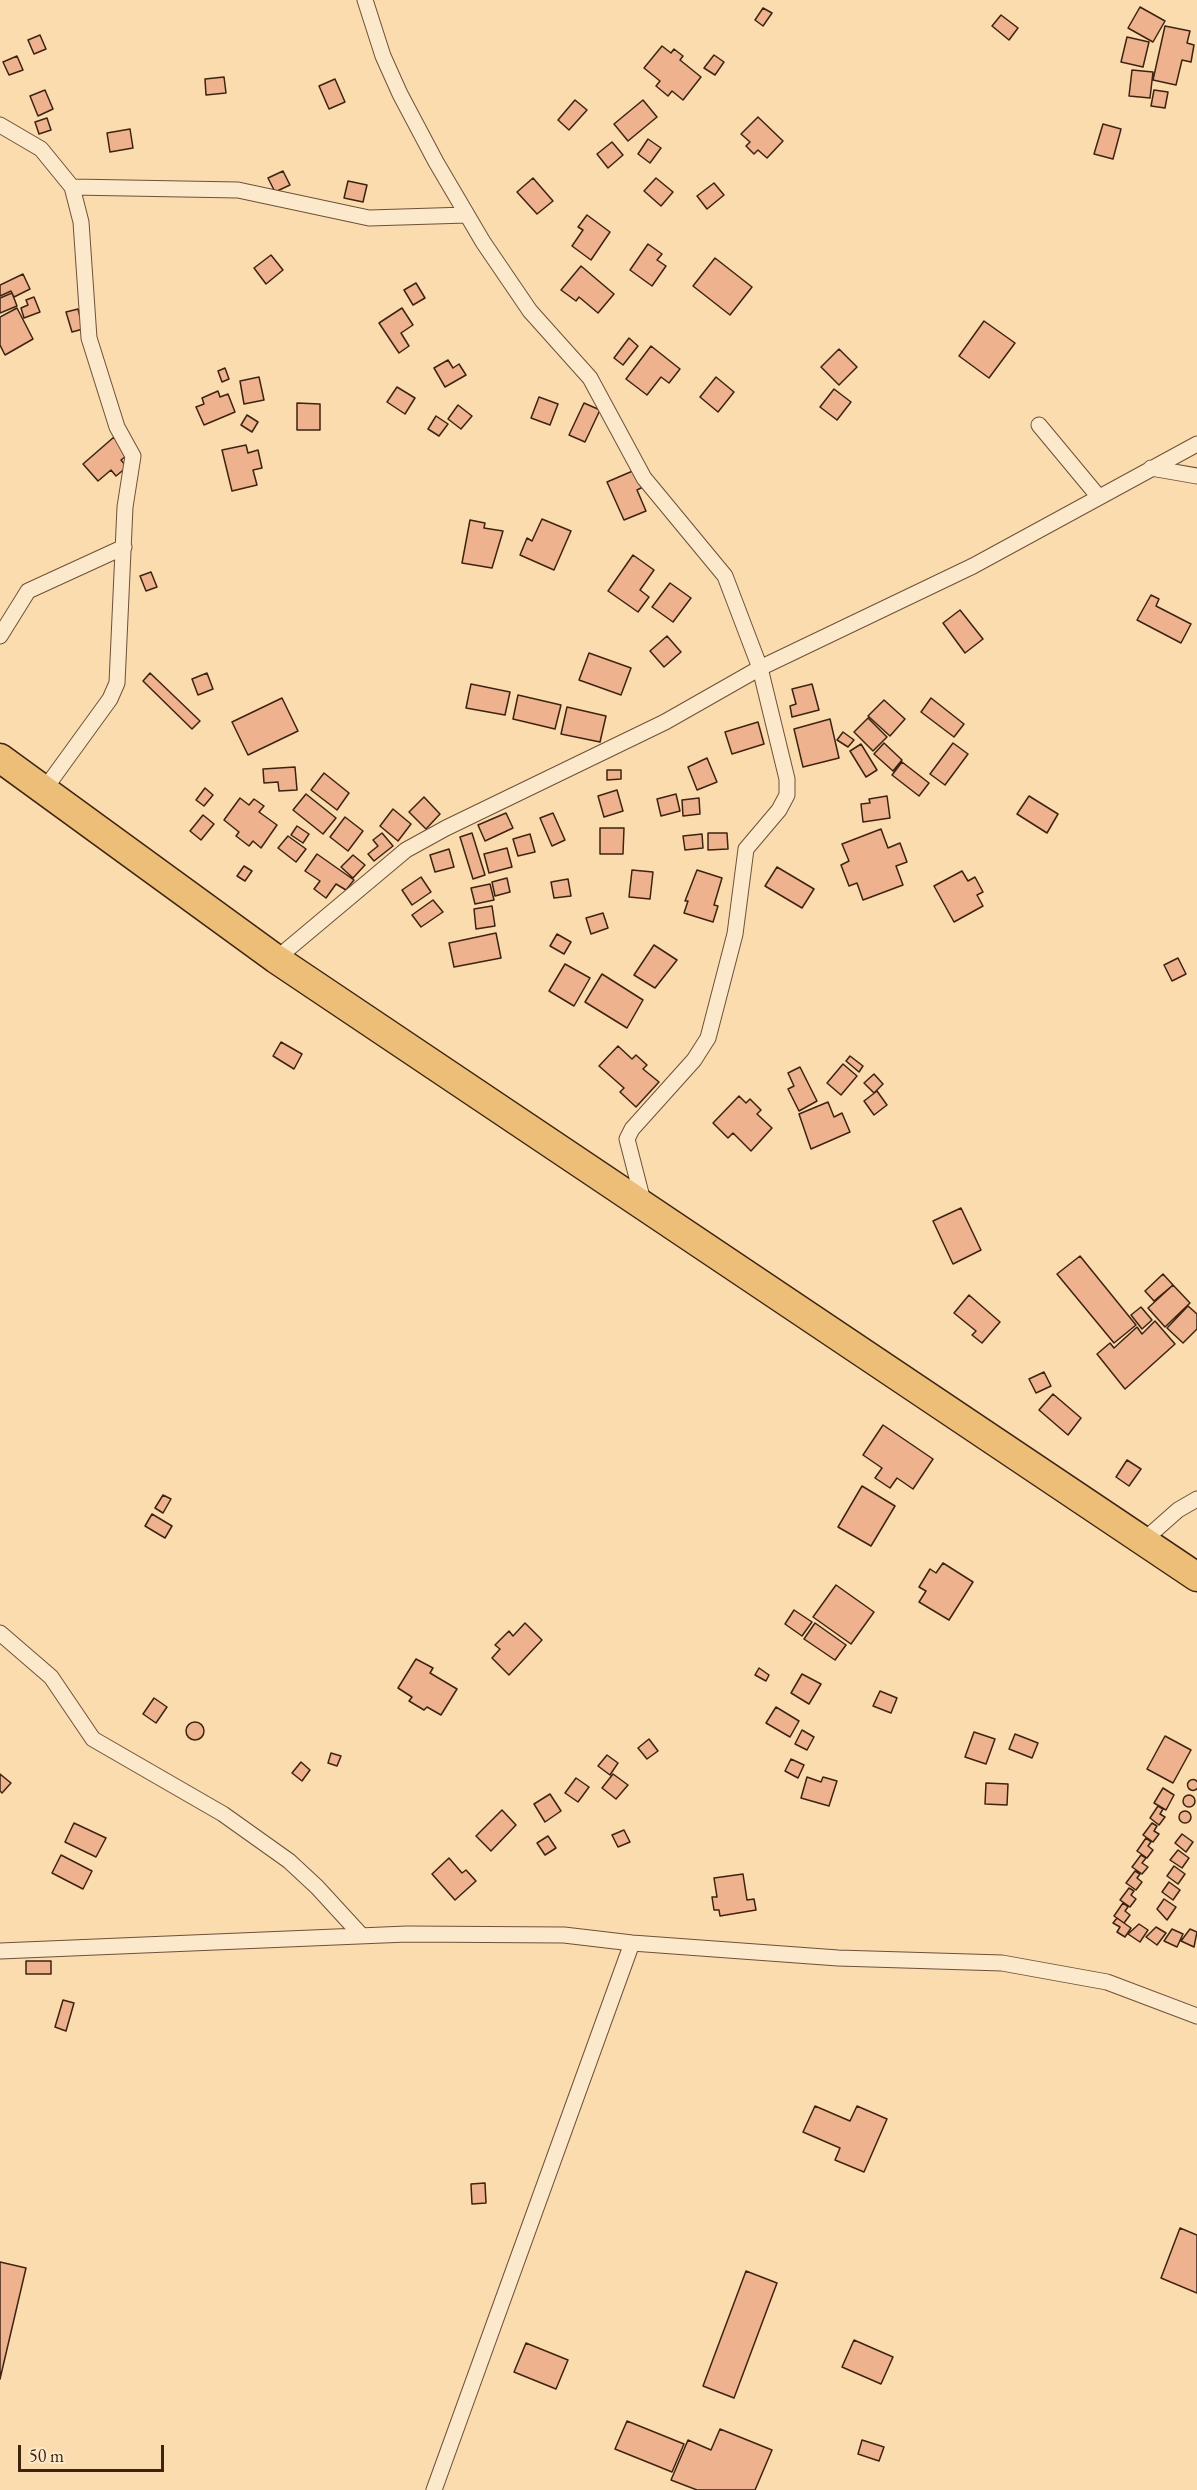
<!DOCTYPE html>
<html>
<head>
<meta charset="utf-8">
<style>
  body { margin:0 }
  #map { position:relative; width:1197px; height:2490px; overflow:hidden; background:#fadcaf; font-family:"EB Garamond",serif }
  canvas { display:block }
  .scale { position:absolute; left:18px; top:2445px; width:146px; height:27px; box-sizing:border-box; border:3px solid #3e2310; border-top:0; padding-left:8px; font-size:18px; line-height:21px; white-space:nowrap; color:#3e2310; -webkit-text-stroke:4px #fce8cb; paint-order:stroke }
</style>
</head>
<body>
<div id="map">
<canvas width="1197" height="2490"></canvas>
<div class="scale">50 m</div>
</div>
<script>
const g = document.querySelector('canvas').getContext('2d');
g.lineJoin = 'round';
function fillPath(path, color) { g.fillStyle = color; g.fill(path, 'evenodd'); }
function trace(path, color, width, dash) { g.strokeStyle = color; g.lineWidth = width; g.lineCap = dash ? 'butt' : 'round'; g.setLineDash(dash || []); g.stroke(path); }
const building = new Path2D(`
  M1140 7 1165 21 1153 42 1128 28Z
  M763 8 772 13 763 26 755 20Z
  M1001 15 1018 28 1009 40 992 26Z
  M1165 26 1190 31 1187 43 1194 45 1191 62 1182 60 1176 85 1153 80Z
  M40 35 46 49 34 54 28 40Z
  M1127 37 1149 42 1143 67 1121 62Z
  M662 46 671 53 674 49 683 56 680 60 701 77 683 100 672 91 668 96 656 86 660 81 644 68Z
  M714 55 724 62 715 75 704 68Z
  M17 56 23 70 9 75 3 62Z
  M1132 70 1153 72 1150 98 1129 96Z
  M224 77 226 93 206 95 205 79Z
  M335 79 345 102 329 109 319 86Z
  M45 90 53 109 38 116 30 96Z
  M1154 90 1168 92 1165 108 1151 106Z
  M575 100 587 110 569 130 558 120Z
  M643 100 657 117 628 141 614 124Z
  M758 117 783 141 767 158 758 150 754 154 746 146 750 142 741 134Z
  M47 118 51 130 39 134 35 122Z
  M1103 124 1121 129 1113 159 1094 154Z
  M130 129 133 148 110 152 107 133Z
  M648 139 661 148 650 163 638 154Z
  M612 142 623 155 608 168 597 154Z
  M283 171 290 185 275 192 268 178Z
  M533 178 553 201 537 214 517 192Z
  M656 178 673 192 661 206 644 191Z
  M348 181 367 185 363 202 344 198Z
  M714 183 724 195 707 209 697 196Z
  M587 215 610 232 591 260 572 246 583 230 578 227Z
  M648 244 662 254 657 260 666 266 652 286 630 270Z
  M271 255 283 270 266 284 254 268Z
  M715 258 752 287 730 315 693 286Z
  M581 266 614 294 598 313 579 297 576 301 561 290Z
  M23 274 30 289 14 297 11 291 0 296V285Z
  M416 283 425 298 413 305 404 290Z
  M12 293 17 306 0 313V298Z
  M34 297 40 312 24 318 21 308 28 305 26 300Z
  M17 308 33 339 5 355 0 345V317Z
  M402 308 413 325 401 333 409 346 399 353 379 323Z
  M78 309 83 329 72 332 66 312Z
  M984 321 1015 343 989 378 959 356Z
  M629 338 638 346 623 365 614 358Z
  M651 346 680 369 669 383 661 377 647 395 626 379Z
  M839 349 857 367 839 385 821 367Z
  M448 360 453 368 459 364 466 375 445 387 434 368Z
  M225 368 229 379 222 382 218 371Z
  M259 377 264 400 244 404 240 381Z
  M716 377 734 392 718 412 700 397Z
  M397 387 415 398 405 414 387 402Z
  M834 389 851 402 837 420 820 407Z
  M218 391 220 397 228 394 235 412 204 425 196 407 204 404 202 398Z
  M539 397 558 404 550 425 531 418Z
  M297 403 320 404V430H297Z
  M584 403 600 410 585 442 569 435Z
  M458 405 472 416 461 429 448 419Z
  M247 415 258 422 252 432 241 425Z
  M436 416 448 424 439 436 428 429Z
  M114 437 129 454 121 460 127 467 116 476 111 470 98 481 83 464Z
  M246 445 248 453 258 450 262 468 253 470 257 485 232 491 222 450Z
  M635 470 643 487 637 490 646 511 624 520 607 482Z
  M542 519 571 531 554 570 520 555 527 538 532 541Z
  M470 520 485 523 484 528 503 531 492 568 462 563Z
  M633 555 654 570 640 590 649 597 638 612 608 591Z
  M151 572 157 587 146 591 140 576Z
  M670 583 691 598 673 622 652 607Z
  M1151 595 1159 599 1156 606 1191 624 1181 643 1137 620Z
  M960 610 983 639 965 653 943 623Z
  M667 636 681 652 664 667 650 651Z
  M589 653 631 668 621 695 579 680Z
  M150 673 200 721 192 729 143 681Z
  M207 673 213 689 198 695 192 679Z
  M471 684 510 692 505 715 466 708Z
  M812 684 819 710 792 717 790 706 796 704 792 689Z
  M518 695 561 705 555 729 513 719Z
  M282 698 298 731 248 755 232 722Z
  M931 698 964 724 954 737 921 712Z
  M884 700 905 719 890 736 868 716Z
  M567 707 606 716 600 742 561 734Z
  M868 718 887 737 873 751 854 732Z
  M830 719 839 758 803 767 794 729Z
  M758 722 764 744 732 754 725 732Z
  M843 732 854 740 848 747 837 740Z
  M884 743 902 760 893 771 874 754Z
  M953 743 968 754 945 785 930 774Z
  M861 744 877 770 866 777 850 751Z
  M707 758 717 782 697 790 688 767Z
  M902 762 929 783 919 796 892 775Z
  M295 767 297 790 279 791 278 782 264 783 263 769Z
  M607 770H621V779L607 780Z
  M324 773 349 793 337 810 311 790Z
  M205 788 213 795 204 806 196 800Z
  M617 790 623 811 604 817 598 796Z
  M306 794 336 818 323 834 293 810Z
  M676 794 680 811 661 816 657 799Z
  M887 796 890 818 863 822 861 804 870 803 869 799Z
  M1029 796 1058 814 1047 833 1017 814Z
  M424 797 440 814 426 829 409 812Z
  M240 798 249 805 254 799 264 806 259 812 277 825 261 848 253 841 249 846 236 836 239 832 224 820Z
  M699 798 700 814 683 816 682 800Z
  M393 809 411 824 398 841 380 826Z
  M506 813 513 828 485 841 478 825Z
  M553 813 565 840 552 846 540 818Z
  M203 815 214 824 201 840 190 831Z
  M345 817 363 831 348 851 330 837Z
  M297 826 309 834 303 843 291 835Z
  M600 828H624L623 854H600Z
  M881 829 888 848 900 843 907 862 896 866 903 885 863 900 857 883 849 886 841 865 849 861 842 844Z
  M382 833 393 846 374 861 368 854 378 846 373 840Z
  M472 833 485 875 473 879 460 837Z
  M708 833H727L728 849 708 850Z
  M530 834 535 852 518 856 513 839Z
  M702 834 703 848 685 850 683 836Z
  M288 836 306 849 296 862 278 848Z
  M507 848 512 867 489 873 484 854Z
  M449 849 454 867 435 872 430 855Z
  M317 854 354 880 346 890 336 884 326 898 314 889 320 881 305 871Z
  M353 855 365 865 353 878 341 867Z
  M244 866 252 871 245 881 237 876Z
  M777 867 814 889 802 908 765 886Z
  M632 870 653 872 650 899 629 897Z
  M697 870 722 878 714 905 718 906 713 922 684 913 688 901H685Z
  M962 871 968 881 975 877 983 892 977 895 983 906 954 922 934 886Z
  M421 877 431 892 412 905 402 890Z
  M507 878 510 892 495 896 492 882Z
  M568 879 571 896 554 898 551 882Z
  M490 884 494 900 475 904 471 888Z
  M433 900 443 912 421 927 412 915Z
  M492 906 495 926 476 929 474 909Z
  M603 913 608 928 591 934 586 918Z
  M496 933 501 958 454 967 449 943Z
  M557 934 571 942 564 954 550 946Z
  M654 945 677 960 655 988 634 975Z
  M1178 958 1186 974 1172 981 1164 965Z
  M565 964 590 978 574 1006 549 991Z
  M602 974 643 1000 627 1028 585 1002Z
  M281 1042 302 1054 294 1069 273 1056Z
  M618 1046 632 1059 636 1055 647 1065 643 1069 659 1082 636 1107 620 1092 624 1088 599 1066Z
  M850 1056 863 1066 859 1072 846 1061Z
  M843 1064 857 1076 841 1095 827 1083Z
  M800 1067 817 1101 799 1111 788 1089 794 1086 788 1073Z
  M874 1074 883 1084 874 1093 864 1083Z
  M877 1091 887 1105 874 1115 864 1101Z
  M739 1096 746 1103 750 1099 761 1110 757 1114 772 1128 751 1151 733 1133 728 1138 713 1123Z
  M828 1102 834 1117 842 1113 850 1132 811 1149 799 1114Z
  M961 1208 981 1250 953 1264 933 1221Z
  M1080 1256 1136 1325 1114 1343 1057 1274Z
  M1163 1274 1173 1285 1154 1301 1145 1291Z
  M1173 1285 1190 1303 1165 1327 1148 1308Z
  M969 1295 1000 1322 982 1343 972 1335 976 1331 954 1313Z
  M1188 1306 1197 1314V1329L1183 1343 1167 1328Z
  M1141 1307 1152 1320 1142 1329 1131 1315Z
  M1155 1321 1175 1344 1125 1389 1097 1354 1110 1343 1114 1348 1137 1327 1142 1334Z
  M1044 1372 1051 1386 1036 1393 1029 1379Z
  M1053 1394 1081 1418 1068 1435 1039 1410Z
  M883 1425 933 1459 913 1489 897 1478 890 1488 875 1478 882 1468 863 1455Z
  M1127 1460 1141 1469 1129 1486 1116 1477Z
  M862 1486 895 1506 871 1546 838 1527Z
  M163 1495 171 1499 163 1513 155 1508Z
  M152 1514 172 1526 165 1538 145 1526Z
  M943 1563 973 1582 949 1620 919 1602 926 1591 919 1587 930 1569 936 1573Z
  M836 1585 874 1612 851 1644 813 1617Z
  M794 1610 812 1622 802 1636 785 1624Z
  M525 1623 542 1640 509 1675 492 1658 500 1649 495 1645 509 1631 513 1636Z
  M815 1623 846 1645 835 1660 804 1639Z
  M416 1659 433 1668 430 1673 457 1689 441 1715 427 1707 424 1710 409 1701 412 1697 398 1688Z
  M759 1668 769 1675 766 1681 755 1675Z
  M802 1674 821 1684 809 1704 791 1693Z
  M880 1691 897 1698 891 1713 873 1706Z
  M154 1698 167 1707 156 1723 143 1714Z
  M776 1707 799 1721 790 1737 766 1723Z
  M186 1731a9 9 0 1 1 18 0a9 9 0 1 1-18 0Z
  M802 1730 814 1737 807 1750 795 1744Z
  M974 1732 995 1739 986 1764 965 1757Z
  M1015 1734 1038 1743 1032 1758 1009 1749Z
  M1165 1736 1191 1750 1173 1783 1147 1769Z
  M649 1739 658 1751 647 1759 638 1748Z
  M331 1753 341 1756 337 1766 328 1763Z
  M607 1755 618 1763 610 1775 598 1766Z
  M791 1759 804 1765 798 1778 785 1771Z
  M301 1762 310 1770 302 1781 292 1773Z
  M0 1774 11 1783 2 1793 0 1791Z
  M613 1774 628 1785 616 1799 602 1788Z
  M807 1777 821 1782 823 1777 837 1781 829 1806 801 1798Z
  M576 1778 589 1787 578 1802 565 1793Z
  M1187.5 1785a5.5 5.5 0 1 1 11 0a5.5 5.5 0 1 1-11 0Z
  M986 1783 1008 1784 1007 1805 985 1804Z
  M1163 1788 1174 1795 1166 1810 1154 1803Z
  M550 1794 561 1811 545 1822 534 1804Z
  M1183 1801a6 6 0 1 1 12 0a6 6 0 1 1-12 0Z
  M1158 1806 1163 1809 1160 1814 1165 1817 1159 1825 1150 1818Z
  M502 1810 516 1825 491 1851 476 1836Z
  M1179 1817a6 6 0 1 1 12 0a6 6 0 1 1-12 0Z
  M74 1823 106 1838 96 1857 65 1842Z
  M1152 1823 1157 1826 1154 1831 1159 1834 1153 1842 1143 1835Z
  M624 1830 630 1842 618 1847 612 1835Z
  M1182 1834 1193 1842 1186 1852 1175 1843Z
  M548 1836 556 1848 545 1855 537 1843Z
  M1146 1838 1151 1842 1148 1846 1153 1850 1147 1858 1137 1851Z
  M1178 1850 1189 1858 1182 1868 1170 1860Z
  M61 1855 92 1871 83 1889 52 1873Z
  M1141 1855 1146 1858 1142 1863 1148 1867 1142 1874 1132 1867Z
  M449 1858 462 1873 466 1870 476 1881 455 1900 432 1874Z
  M1174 1866 1185 1874 1178 1884 1167 1876Z
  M1135 1871 1140 1874 1137 1878 1142 1882 1136 1890 1126 1883Z
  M743 1874 747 1900 754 1899 756 1910 720 1916 719 1910H714L712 1897H717L714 1878Z
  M1169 1882 1180 1890 1173 1900 1162 1892Z
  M1129 1888 1134 1891 1131 1895 1136 1899 1130 1907 1120 1900Z
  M1164 1899 1176 1907 1167 1920 1157 1909Z
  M1123 1903 1128 1907 1125 1911 1130 1915 1124 1923 1114 1916Z
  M1117 1918 1131 1928 1125 1937 1117 1932 1120 1927 1113 1923Z
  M1139 1924 1148 1930 1140 1942 1128 1934Z
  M1156 1927 1166 1933 1157 1945 1146 1937Z
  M1172 1929 1183 1934 1177 1947 1164 1941Z
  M1190 1929 1197 1932 1194 1947 1181 1941Z
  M26 1961H51V1974H26Z
  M63 2000 74 2003 66 2031 55 2027Z
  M815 2106 850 2121 857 2106 887 2119 864 2172 835 2160 840 2148 803 2132Z
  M485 2183 486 2203 472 2204 471 2184Z
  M1180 2228 1197 2235V2293L1161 2278Z
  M0 2262 26 2268 0 2379Z
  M746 2271 777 2283 734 2398 703 2386Z
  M854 2340 893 2357 881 2384 842 2367Z
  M526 2343 568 2360 556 2389 514 2372Z
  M627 2421 684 2444 672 2472 615 2449Z
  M720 2429 772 2450 755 2490H697L671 2480 688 2440 711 2450Z
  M862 2440 884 2447 879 2461 858 2454Z`);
const street = new Path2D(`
  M365 0 383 56 400 94 436 162 483 242 530 311 590 378 644 478 725 576 760 668 787 779V795L779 810 746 849 735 934 708 1038 694 1060 632 1129 627 1139 644 1205
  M0 125 41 149 72 187 81 222 89 338 117 427 133 456 125 507 117 683 110 699 44 790
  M72 187 238 190 369 218 467 215
  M1039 425 1098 496
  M1151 468 1197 476
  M0 636 28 591 124 547
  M276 959 406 850 446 828 665 722 760 668 973 566 1197 444
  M1143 1541 1178 1510 1197 1499
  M0 1633 51 1677 93 1739 223 1814 289 1861 317 1887 362 1936
  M0 1951 407 1934 564 1935 632 1943 838 1958 1002 1963 1107 1982 1197 2016
  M434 2490 632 1943`);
const highway = new Path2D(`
  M0 758 276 959 1197 1577`);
fillPath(building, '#eeb28f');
trace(building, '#3e2310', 1.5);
trace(street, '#6d5138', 17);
trace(highway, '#3e2310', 31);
trace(street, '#fce8cb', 15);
trace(highway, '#edbe78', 28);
</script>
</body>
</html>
